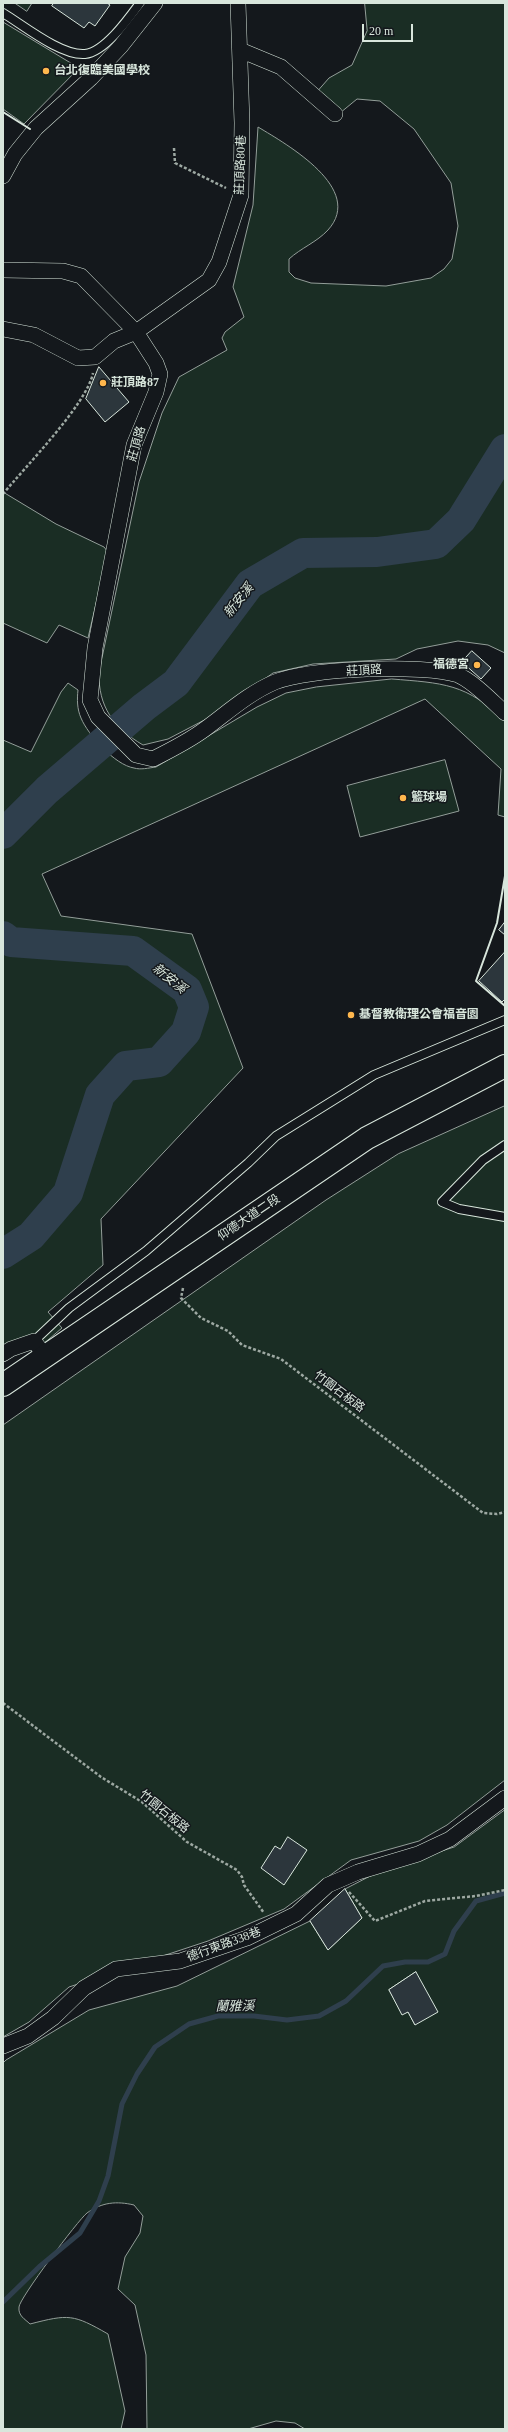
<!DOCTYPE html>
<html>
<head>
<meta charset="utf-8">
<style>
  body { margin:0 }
  #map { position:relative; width:508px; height:2432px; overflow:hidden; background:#14181c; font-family:"Times New Roman",serif }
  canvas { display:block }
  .frame { position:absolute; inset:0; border:4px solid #d8e6dc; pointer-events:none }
  .scale { position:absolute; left:362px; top:24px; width:51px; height:18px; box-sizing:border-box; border:2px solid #d8e6dc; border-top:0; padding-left:5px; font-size:12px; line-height:14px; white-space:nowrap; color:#d8e6dc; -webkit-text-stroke:3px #14181c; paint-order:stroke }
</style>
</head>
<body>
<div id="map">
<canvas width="508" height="2432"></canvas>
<div class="frame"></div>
<div class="scale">20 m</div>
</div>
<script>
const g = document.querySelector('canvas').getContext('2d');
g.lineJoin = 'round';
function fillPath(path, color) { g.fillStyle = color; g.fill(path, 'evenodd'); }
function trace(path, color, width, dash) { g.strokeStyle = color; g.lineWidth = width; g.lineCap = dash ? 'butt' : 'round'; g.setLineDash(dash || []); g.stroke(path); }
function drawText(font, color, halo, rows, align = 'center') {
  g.font = font + ' "Times New Roman","Noto Sans TC",serif'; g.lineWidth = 3; g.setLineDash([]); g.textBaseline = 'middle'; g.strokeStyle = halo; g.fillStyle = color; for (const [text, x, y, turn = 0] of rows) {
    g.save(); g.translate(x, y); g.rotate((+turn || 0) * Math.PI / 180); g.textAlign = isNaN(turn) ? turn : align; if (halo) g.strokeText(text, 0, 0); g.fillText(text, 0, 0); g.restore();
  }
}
const green = new Path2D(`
  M15 3H32L27 11Z
  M365 3H505V653L488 645 458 641 417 649 396 659 313 664 273 673 214 715 168 739 143 745C114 728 98 707 99 672L139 482 162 413 179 377 227 350 222 338 225 332 244 317 233 287 253 205 258 127C288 145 365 189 328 230 317 242 301 248 289 259V272L295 278 311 283 386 286 431 278 444 269 452 259 458 226 451 183 414 129 380 101 357 99 340 113 315 94 329 78 352 65 367 31Z
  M3 22 79 68 24 124 3 109Z
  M3 492 56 524 104 547 108 552 88 638 59 625 47 643 3 623Z
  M392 679C441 683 468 683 505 722V817L498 815 501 769 425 699 42 874 61 916 192 934 243 1068 101 1219 103 1265 48 1312 62 1328 42 1345 3 1349V740L31 752 61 692 68 683 78 690C77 699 77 709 81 718 88 735 115 765 134 768 141 770 148 768 156 767L257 707 286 693 316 687Z
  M445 760 459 811 360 837 347 786Z
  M505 1106V1780L447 1825 419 1841 351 1860 284 1909 208 1941 69 1987 29 2022 3 2037V1425L326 1200 398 1154Z
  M505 1810V2429H305L295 2423 276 2421 248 2429H147L146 2355 135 2305 118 2289 125 2257 140 2233 143 2216 134 2205C117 2201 102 2202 87 2213 78 2220 19 2299 19 2307 18 2316 25 2319 30 2324 69 2314 73 2314 108 2334L125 2411 121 2429H3V2063L6 2060 89 2010 177 1986 310 1921 328 1950 362 1918 345 1889 378 1872 454 1847ZM416 1972 415 2025 408 2012 402 2014 389 1990Z`);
const stream = new Path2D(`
  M3 2302 39 2267 80 2233 99 2201 108 2176 122 2104 137 2074 155 2047 189 2024 218 2016H254L287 2020 319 2016 346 2001 383 1966 405 1962H428L445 1954 454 1931 476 1901 505 1893`);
const river = new Path2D(`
  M3 834 47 790 144 707 176 683 250 584 303 553 377 552 436 544 461 520 505 449
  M3 936 11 942 133 951 187 990 194 1007 186 1032 159 1062 126 1066 100 1095 68 1193 31 1236 3 1254`);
const building = new Path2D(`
  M54 3H107L110 5 95 26 89 22 84 28 52 6Z
  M99 367 129 402 105 422 86 399Z
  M472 651 491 668 481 679 462 662Z
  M505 922V935L499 930Z
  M505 952V999L502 1002 479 981Z
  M288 1837 307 1850 284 1885 261 1868 275 1846 280 1849Z
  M345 1889 362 1918 328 1950 310 1921Z
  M416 1972 438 2012 415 2025 408 2012 402 2015 389 1990Z`);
const path = new Path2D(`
  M174 148 175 163 226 188
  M3 494C25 467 87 404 93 373
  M183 1288 181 1298 201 1318 228 1331 242 1345 281 1359 483 1513 497 1514 505 1512
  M3 1703 101 1777 142 1802 187 1842 237 1870 242 1877 244 1885 264 1913
  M349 1892 375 1921 425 1901 476 1896 505 1890`);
const lane = new Path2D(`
  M3 13C23 25 61 56 85 54 105 52 129 18 140 3
  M505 1145 483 1160 442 1202 459 1209 505 1217
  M34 1341 69 1308 146 1251 248 1163 276 1136 374 1075 505 1020`);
const street = new Path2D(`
  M240 50 281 67 335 114
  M3 176 15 154 36 128 91 78 121 46 155 3
  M3 270 63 271 81 276 136 332 156 363 160 374 156 392 134 445 95 648 90 700 98 717 136 755 153 759C171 750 189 741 205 729 228 712 249 693 275 682 308 668 425 664 458 675 473 681 494 703 505 713
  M3 329 34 335 78 358 95 357 114 341 136 332 209 280 219 262 241 195 242 123 238 3
  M3 1354 11 1349 34 1341 45 1356
  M3 2046 28 2036 53 2018 84 1988 116 1969 180 1961 247 1938 296 1914 328 1885 358 1872 418 1854 450 1839 505 1798`);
const primary = new Path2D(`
  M3 1385 367 1138 505 1066`);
const wall = new Path2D(`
  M3 112 30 129
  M505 876 497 923 476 981 505 1006`);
const markers = [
  [46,71,4,"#ffb74d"],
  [103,383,4,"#ffb74d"],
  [477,665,4,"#ffb74d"],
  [403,798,4,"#ffb74d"],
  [351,1015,4,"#ffb74d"]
];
const poiNames = [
  ["台北復臨美國學校",54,71],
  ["莊頂路87",111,383],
  ["福德宮",469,665,"right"],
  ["籃球場",411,798],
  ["基督教衛理公會福音園",359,1015]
];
const streetNames = [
  ["莊頂路80巷",241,165,-88],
  ["莊頂路",137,444,-74],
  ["莊頂路",364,671,-3],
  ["仰德大道二段",249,1218,-34],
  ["竹園石板路",339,1392,37],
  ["竹園石板路",164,1812,39],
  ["德行東路338巷",224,1945,-20]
];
const waterNames = [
  ["新安溪",239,601,-51],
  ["新安溪",169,979,39],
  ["蘭雅溪",235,2007,-1]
];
fillPath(green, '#1a2d24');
trace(green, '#939e99', 1);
trace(stream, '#2f3f4d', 5);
trace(river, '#2f3f4d', 30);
fillPath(building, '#2c363c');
trace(building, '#d8e6dc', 1);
trace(lane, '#d8e6dc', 10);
trace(street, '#d8e6dc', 16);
trace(primary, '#d8e6dc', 24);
trace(path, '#9da8a2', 2.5, [3, 2]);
trace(lane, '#14181c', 8);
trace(street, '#14181c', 15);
trace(primary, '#14181c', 22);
trace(wall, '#d8e6dc', 2);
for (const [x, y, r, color] of markers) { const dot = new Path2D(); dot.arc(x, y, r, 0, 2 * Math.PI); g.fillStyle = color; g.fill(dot); trace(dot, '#14181c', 1.5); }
drawText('bold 12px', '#d8e6dc', '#14181c', poiNames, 'left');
drawText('12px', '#d8e6dc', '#14181c', streetNames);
drawText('italic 13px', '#d8e6dc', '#14181c', waterNames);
</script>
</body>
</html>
